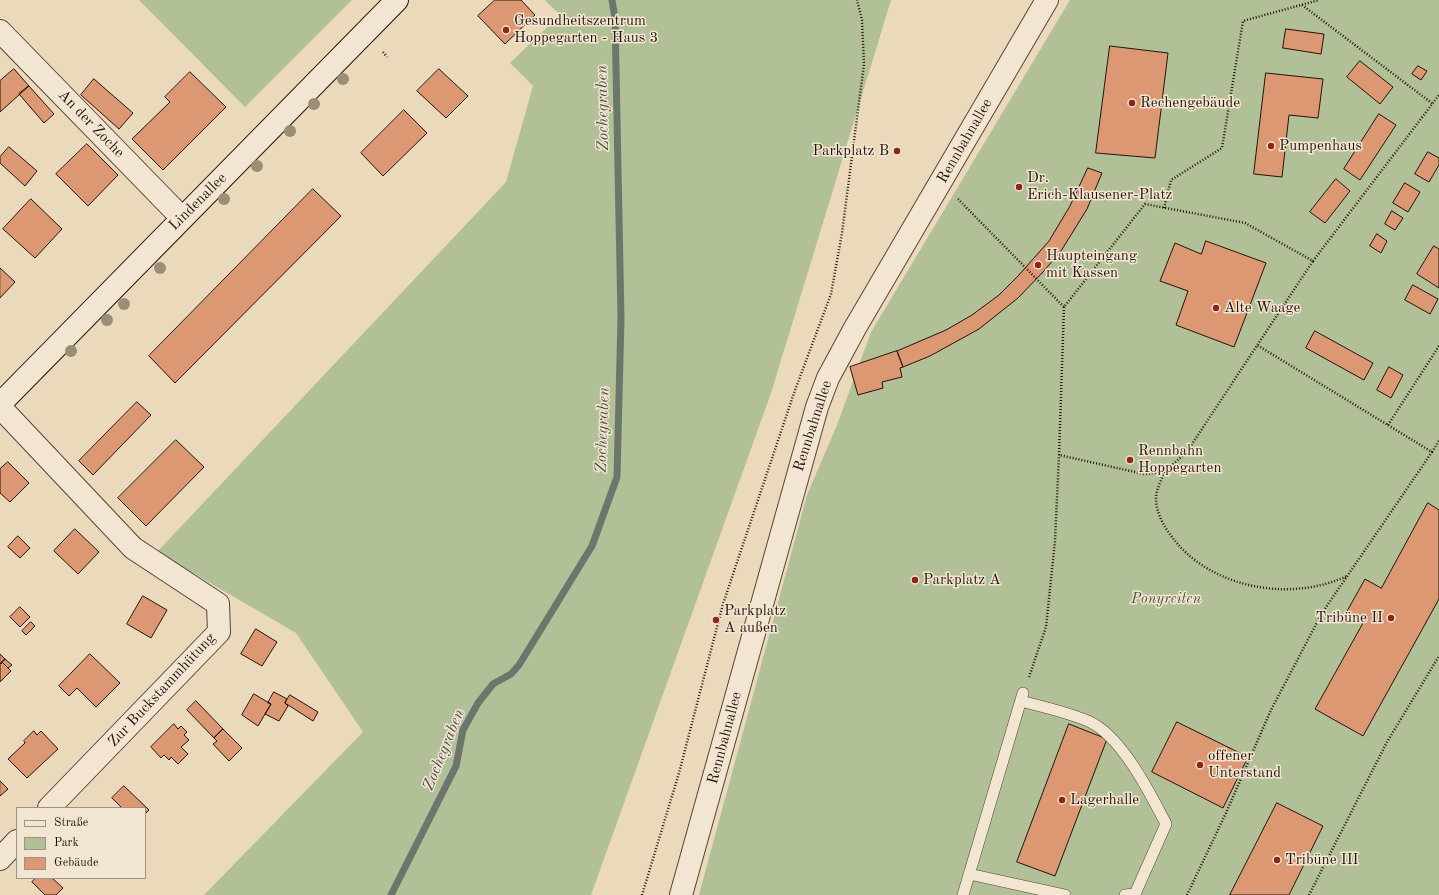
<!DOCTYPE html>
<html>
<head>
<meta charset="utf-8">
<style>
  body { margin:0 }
  #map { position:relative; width:1439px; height:895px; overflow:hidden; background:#ebd9bc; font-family:"Old Standard TT",serif }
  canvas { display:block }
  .legend { position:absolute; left:16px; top:807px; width:130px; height:72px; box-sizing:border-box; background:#f2e6d3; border:1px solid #a09283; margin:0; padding:5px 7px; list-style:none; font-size:12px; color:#25130b }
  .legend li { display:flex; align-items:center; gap:8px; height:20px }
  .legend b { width:20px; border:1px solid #a09283 }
</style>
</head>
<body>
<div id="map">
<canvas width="1439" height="895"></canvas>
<ul class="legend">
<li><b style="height:5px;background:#f2e6d3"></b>Straße</li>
<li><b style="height:11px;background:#b1c096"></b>Park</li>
<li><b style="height:11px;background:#db9872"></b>Gebäude</li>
</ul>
</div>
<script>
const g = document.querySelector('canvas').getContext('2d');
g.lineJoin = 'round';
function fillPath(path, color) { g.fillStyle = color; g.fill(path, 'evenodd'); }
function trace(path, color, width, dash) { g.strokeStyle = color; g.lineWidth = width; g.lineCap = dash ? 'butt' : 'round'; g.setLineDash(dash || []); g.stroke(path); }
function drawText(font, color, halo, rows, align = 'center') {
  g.font = font + ' "Old Standard TT",serif'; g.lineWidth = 3; g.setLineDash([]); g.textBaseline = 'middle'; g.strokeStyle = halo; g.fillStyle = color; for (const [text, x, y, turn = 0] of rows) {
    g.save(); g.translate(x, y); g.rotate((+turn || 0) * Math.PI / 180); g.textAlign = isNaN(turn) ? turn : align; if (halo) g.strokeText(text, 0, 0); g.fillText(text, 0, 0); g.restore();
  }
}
const green = new Path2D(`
  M139 0H352L245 107Z
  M545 0H891L771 393 591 895H204L363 732 296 633 157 552 506 182 533 86 510 63 560 15Z
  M1070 0H1439V895H699L807 495 837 425 871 332Z`);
const stream = new Path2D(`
  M391 895 456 766 463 730 478 703 493 684 511 674 519 665 592 546 617 477 621 318 615 18 612 0`);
const building = new Path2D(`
  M495 0H521L535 15 505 44 478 16Z
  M1286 29 1324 34 1321 54 1283 48Z
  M1110 46 1168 53 1155 158 1096 153Z
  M1360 61 1393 87 1380 104 1347 77Z
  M1418 66 1427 71 1421 80 1412 74Z
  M14 69 29 86 0 112V81Z
  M439 69 468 96 446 118 417 91Z
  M190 72 226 107 163 170 132 139 170 102 165 97Z
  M1266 73 1323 79 1318 118 1289 115 1282 177 1254 174Z
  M94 79 133 113 119 129 81 95Z
  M29 86 54 114 44 123 19 94Z
  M404 110 427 133 383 176 361 153Z
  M1379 114 1396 125 1360 180 1344 169Z
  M87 144 118 175 88 206 56 174Z
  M9 147 37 171 25 186 0 163V157Z
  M1428 152 1439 158V165L1429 182 1415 174Z
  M1088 168 1102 173 1087 209 1061 251 1043 272 1018 298 979 329 930 356 903 367 897 351 946 330 972 315 999 295 1018 276 1049 241 1070 206Z
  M1336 179 1350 191 1325 223 1310 212Z
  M1405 183 1420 192 1408 212 1393 203Z
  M313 189 341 216 175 383 149 356Z
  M31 199 62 229 35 258 3 229Z
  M1392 211 1403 218 1395 230 1385 224Z
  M1377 234 1387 241 1381 253 1370 246Z
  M1206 241 1266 263 1234 347 1176 325 1188 291 1160 281 1175 243 1201 254Z
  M1434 246 1439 249V288L1417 274Z
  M0 268 15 282 0 298Z
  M1413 285 1438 299 1430 314 1405 300Z
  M1315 331 1373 363 1364 380 1306 348Z
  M897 351 903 367 900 368 902 377 882 382 883 388 858 395 850 367Z
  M1389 367 1403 375 1391 398 1377 390Z
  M137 402 151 415 93 475 79 461Z
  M176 440 204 467 146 526 118 498Z
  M8 462 29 483 10 502 0 493V469Z
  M1428 503 1439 510V599L1363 736 1315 709 1363 623 1346 613 1365 579 1381 588Z
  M75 529 99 552 78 574 54 551Z
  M18 536 30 548 20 558 8 547Z
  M143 596 167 610 151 638 127 624Z
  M20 607 30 617 20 627 10 617Z
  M31 622 35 626 26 635 22 631Z
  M256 629 277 642 262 666 241 654Z
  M0 654 5 659 1 664 0 663Z
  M90 654 120 683 96 707 77 688 69 696 59 686Z
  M5 659 12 665 8 668 2 662Z
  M2 662 11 671 0 682V665Z
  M274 692 287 699 285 703 288 706 279 721 265 714 271 704 268 703Z
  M254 694 271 704 258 726 242 715Z
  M290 695 318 712 313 721 285 703Z
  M196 701 223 729 214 738 187 710Z
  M1177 722 1248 757 1223 808 1152 772Z
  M174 724 178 729 181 726 187 732 184 735 189 740 181 747 188 754 178 764 171 757 169 760 164 755 161 758 151 747Z
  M1069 724 1107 739 1055 876 1017 862Z
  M223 729 242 748 229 761 213 744 217 741 214 738Z
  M34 731 37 735 41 731 58 749 27 778 8 759 25 743 24 741Z
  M0 781 8 789 0 796Z
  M124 786 149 810 145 814V808H122L112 798Z
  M1277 803 1323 826 1289 895H1230Z
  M36 878H52L63 888 56 895H45L32 882Z`);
const path = new Path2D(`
  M1302 5 1433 104
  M383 52 387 57
  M958 199 1064 307 1145 204 1245 223 1313 261 1439 95
  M1164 208 1171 180 1222 148 1243 21 1319 0
  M1064 307 1059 455 1144 474 1164 472 1186 453 1313 261
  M1388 425 1439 346
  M1432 452 1439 441
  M1164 472C1162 479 1156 490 1156 498 1156 515 1166 530 1176 542 1215 589 1292 602 1347 576
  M1029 677 1046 627 1055 541 1059 455
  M642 895 679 773 723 604 794 393 831 294 842 233 864 64 862 20 857 0
  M1187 895 1226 813 1271 710 1322 613 1432 452 1257 345
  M1309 895 1387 742 1439 656`);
const lane = new Path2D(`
  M1021 701C1043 707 1067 712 1088 721 1121 735 1150 793 1166 824L1135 894 1125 895
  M969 874 1065 895
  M963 895 1023 693`);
const street = new Path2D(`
  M0 31 182 218
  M0 407 133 548 218 604 219 632 49 808
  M0 859 17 841
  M681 895 817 407 828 378 855 328 1047 0`);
const secondary = new Path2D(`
  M0 404 397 0`);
const trees = [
  [343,79],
  [314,104],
  [290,131],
  [257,166],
  [224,199],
  [160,268],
  [124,304],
  [107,320],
  [71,351]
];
const markers = [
  [506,30,4,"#8f2418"],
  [1132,103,4,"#8f2418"],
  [1271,146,4,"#8f2418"],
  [897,151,4,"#8f2418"],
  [1019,187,4,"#8f2418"],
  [1038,265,4,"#8f2418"],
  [1216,308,4,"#8f2418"],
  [1130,460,4,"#8f2418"],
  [915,580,4,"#8f2418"],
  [1391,618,4,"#8f2418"],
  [716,620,4,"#8f2418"],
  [1200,765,4,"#8f2418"],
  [1062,800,4,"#8f2418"],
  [1277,860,4,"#8f2418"]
];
const poiNames = [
  ["Gesundheitszentrum",514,21],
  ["Hoppegarten - Haus 3",514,38],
  ["Rechengebäude",1140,103],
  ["Pumpenhaus",1279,146],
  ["Parkplatz B",889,151,"right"],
  ["Dr.",1027,178],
  ["Erich-Klausener-Platz",1027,195],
  ["Haupteingang",1046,256],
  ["mit Kassen",1046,273],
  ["Alte Waage",1224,308],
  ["Rennbahn",1138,451],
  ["Hoppegarten",1138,468],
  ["Parkplatz A",923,580],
  ["Parkplatz",724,611],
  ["A außen",724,628],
  ["Tribüne II",1383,618,"right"],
  ["offener",1208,756],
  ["Unterstand",1208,773],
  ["Lagerhalle",1070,800],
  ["Tribüne III",1285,860]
];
const streetNames = [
  ["An der Zoche",91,124,46],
  ["Rennbahnallee",965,141,-60],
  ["Lindenallee",198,202,-45],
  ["Rennbahnallee",813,426,-72],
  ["Zur Buckstammhütung",162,690,-47],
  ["Rennbahnallee",725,738,-75]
];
const parkNames = [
  ["Ponyreiten",1166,599]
];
const waterNames = [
  ["Zochegraben",603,108,-91],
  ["Zochegraben",603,430,-88],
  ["Zochegraben",444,750,-68]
];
fillPath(green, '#b1c096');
trace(stream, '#6b776c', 7);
fillPath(building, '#db9872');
trace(building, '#25130b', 1);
trace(lane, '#564437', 12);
trace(street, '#564437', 24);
trace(secondary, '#25130b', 24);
trace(path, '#25130b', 2.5, [1, 2]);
trace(lane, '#f2e6d3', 11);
trace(street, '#f2e6d3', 22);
trace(secondary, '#f2e6d3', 22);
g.fillStyle = '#998e76';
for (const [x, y] of trees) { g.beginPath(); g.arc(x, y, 6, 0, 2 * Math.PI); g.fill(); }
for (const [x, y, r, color] of markers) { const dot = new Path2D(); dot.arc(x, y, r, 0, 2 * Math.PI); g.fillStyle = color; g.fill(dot); trace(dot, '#f2e6d3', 1.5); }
drawText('15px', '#25130b', '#f2e6d3', poiNames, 'left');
drawText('15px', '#25130b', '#f2e6d3', streetNames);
drawText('italic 15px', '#56503c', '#f2e6d3', parkNames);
drawText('italic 16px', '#4e4d44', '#f2e6d3', waterNames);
</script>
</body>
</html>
